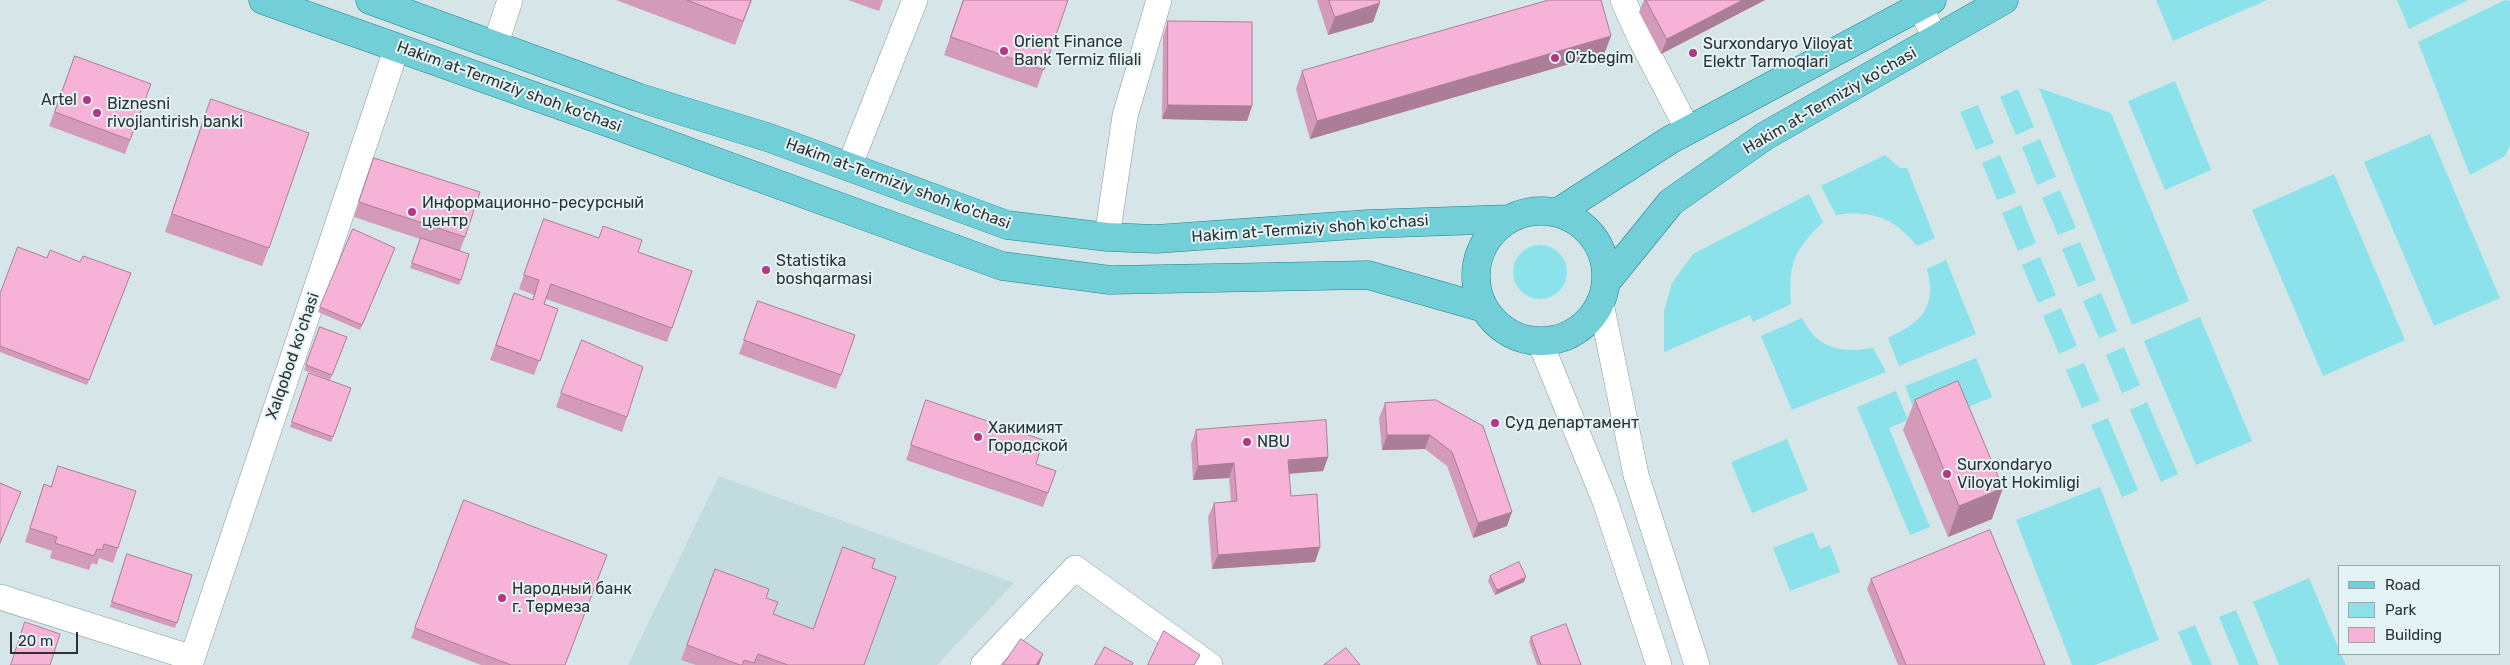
<!DOCTYPE html>
<html>
<head>
<meta charset="utf-8">
<style>
  body { margin:0 }
  #map { position:relative; width:2510px; height:665px; overflow:hidden; background:#d6e6e8; font-family:Rubik,sans-serif }
  canvas { display:block }
  .legend { position:absolute; left:2338px; top:565px; width:162px; height:90px; box-sizing:border-box; background:#e4f3f5; border:1px solid #9aa6a7; margin:0; padding:6px 9px; list-style:none; font-size:15px; color:#2c3233 }
  .legend li { display:flex; align-items:center; gap:10px; height:25px }
  .legend b { width:25px; border:1px solid #9aa6a7 }
  .scale { position:absolute; left:10px; top:632px; width:68px; height:22px; box-sizing:border-box; border:2px solid #2c3233; border-top:0; padding-left:6px; font-size:15px; line-height:18px; white-space:nowrap; color:#2c3233; -webkit-text-stroke:4px #e4f3f5; paint-order:stroke }
</style>
</head>
<body>
<div id="map">
<canvas width="2510" height="665"></canvas>
<ul class="legend">
<li><b style="height:6px;background:#72cfd7"></b>Road</li>
<li><b style="height:14px;background:#8be2eb"></b>Park</li>
<li><b style="height:14px;background:#f6b3d7"></b>Building</li>
</ul>
<div class="scale">20 m</div>
</div>
<script>
const g = document.querySelector('canvas').getContext('2d');
g.lineJoin = 'round';
function fillPath(path, color) { g.fillStyle = color; g.fill(path, 'evenodd'); }
function trace(path, color, width, dash) { g.strokeStyle = color; g.lineWidth = width; g.lineCap = dash ? 'butt' : 'round'; g.setLineDash(dash || []); g.stroke(path); }
function drawText(font, color, halo, rows, align = 'center') {
  g.font = font + ' Rubik,sans-serif'; g.lineWidth = 4; g.setLineDash([]); g.textBaseline = 'middle'; g.strokeStyle = halo; g.fillStyle = color; for (const [text, x, y, turn = 0] of rows) {
    g.save(); g.translate(x, y); g.rotate((+turn || 0) * Math.PI / 180); g.textAlign = isNaN(turn) ? turn : align; if (halo) g.strokeText(text, 0, 0); g.fillText(text, 0, 0); g.restore();
  }
}
const built = new Path2D(`
  M719 476 1014 583 937 665H628Z`);
const green = new Path2D(`
  M2156 0H2267L2173 41Z
  M2397 0H2468L2409 29Z
  M2505 0 2510 1V145L2505 156 2470 175 2418 42Z
  M2175 81 2211 170 2165 190 2128 101Z
  M2039 88 2111 113 2189 301 2132 325Z
  M2018 89 2034 127 2016 135 2000 97Z
  M1978 105 1994 143 1976 150 1960 112Z
  M2430 134 2500 298 2434 326 2364 162Z
  M2040 139 2056 177 2037 185 2022 147Z
  M1885 155 1900 168H1907L1935 238 1917 246C1894 218 1872 210 1836 215L1821 186Z
  M2000 155 2016 193 1997 200 1982 163Z
  M2334 174 2405 340 2323 376 2252 210Z
  M2060 190 2076 228 2058 235 2042 198Z
  M1809 194 1823 222C1793 253 1789 260 1791 304L1753 322 1750 315 1664 352V311L1672 283 1693 254Z
  M2021 205 2036 243 2018 251 2002 213Z
  M2080 242 2096 280 2078 287 2062 249Z
  M1513 272a27 27 0 1 1 54 0a27 27 0 1 1-54 0Z
  M2040 257 2056 295 2038 303 2022 265Z
  M1946 260 1976 334 1899 366 1888 338C1921 322 1937 308 1927 269Z
  M2101 293 2117 331 2099 338 2083 301Z
  M2061 308 2077 346 2059 354 2043 316Z
  M2200 317 2252 441 2196 465 2144 341Z
  M1802 318C1817 349 1841 353 1873 348L1886 372 1792 410 1761 336Z
  M2124 347 2140 385 2122 393 2106 355Z
  M1976 358 1992 397 1956 412 1916 415 1905 386Z
  M2084 363 2100 401 2082 408 2066 370Z
  M1896 391 1908 420 1889 428 1930 527 1910 535 1857 407Z
  M2147 402 2178 474 2161 482 2130 410Z
  M2108 418 2138 490 2122 497 2091 425Z
  M1787 439 1808 490 1752 513 1731 462Z
  M2100 487 2159 640 2095 665H2072L2016 520Z
  M1813 532 1820 549 1830 545 1840 572 1790 591 1773 548Z
  M2309 578 2339 649V654H2341L2346 665H2279L2253 602Z
  M2236 610 2259 665H2239L2219 617Z
  M2195 625 2212 665H2192L2178 632Z`);
const minor = new Path2D(`
  M1623 0 1641 40 1688 130
  M1916 0 1936 39
  M495 46 510 0
  M849 167 915 0
  M1107 237 1125 116 1159 0
  M1601 303 1636 475 1697 665
  M1540 342 1605 501 1659 665
  M0 597 192 658
  M190 665 397 47
  M983 665 1075 568 1210 665`);
const major = new Path2D(`
  M263 0 607 122 1002 266 1110 280 1368 275 1484 308
  M370 0 637 97 770 138 1007 225 1107 237 1156 239 1368 224 1509 219
  M1476 276a65 65 0 1 1 130 0a65 65 0 1 1-130 0Z
  M1558 212 1670 140 1932 0
  M1607 281 1671 202 1765 136 2004 0`);
const wall = new Path2D(`
  M616 0H752L735 45Z
  M848 0H883L879 11Z
  M963 0H1068L1037 88 944 55Z
  M1317 0H1379L1373 22 1328 35Z
  M1644 0H1765L1661 54 1639 12Z
  M1168 21 1252 106 1247 121 1162 119 1163 36Z
  M1611 36 1604 54 1310 139 1296 89 1302 71Z
  M75 56 151 84 125 154 49 126Z
  M204 117 269 248 262 266 165 232Z
  M374 158 465 237 460 251 461 280 459 285 410 268 420 239 354 217Z
  M544 219 692 271 667 342 546 299 544 304 558 309 534 375 490 360 514 293 532 300 534 295 519 289Z
  M395 248 360 330 318 312 320 307Z
  M47 258 80 262 131 273 87 385 0 352V294Z
  M758 301 855 335 836 389 739 354Z
  M320 327 347 337 330 380 304 370Z
  M309 373 351 388 331 442 290 427Z
  M561 393 627 417 622 432 556 407Z
  M1436 400 1507 526 1473 538 1447 466 1425 449 1382 450 1379 418 1385 403Z
  M1915 400 1992 519 1948 537 1903 430Z
  M921 414 1036 464 1056 471 1043 507 906 460Z
  M1196 430 1328 457 1323 471 1289 474 1291 496 1320 547 1315 562 1212 569 1208 517 1214 503 1231 502 1229 478 1193 480 1191 444Z
  M58 466 118 548 113 563 99 558 97 565 92 563 89 570 50 558 52 551 25 542 44 484 51 486Z
  M464 500 565 665H481L411 638Z
  M127 554 192 575 175 628 110 607Z
  M872 568 864 665H696L681 660 715 569 766 598 773 614 813 629Z
  M1490 576 1524 582 1495 595 1488 581Z
  M1871 579 2045 665H1898L1867 589Z
  M1531 637 1581 665H1537L1529 642Z`);
const shadedWall = new Path2D(`
  M1743 0H1765L1661 54 1667 39Z
  M1380 3 1373 22 1328 35 1335 17Z
  M1611 36 1604 54 1310 139 1317 121Z
  M1168 105 1252 106 1247 121 1162 119Z
  M1387 435H1430L1425 449 1382 450Z
  M1328 457 1323 471 1283 474 1288 460Z
  M1234 463 1229 478 1193 480 1198 466Z
  M2003 488 1992 519 1948 537 1959 506Z
  M1512 512 1507 526 1473 538 1478 523Z
  M1320 547 1315 562 1212 569 1218 555Z
  M1526 577 1524 582 1495 595 1497 590Z
  M1043 654 1039 665H1036Z`);
const building = new Path2D(`
  M687 0H751L743 21Z
  M964 0H1068L1044 70 951 37Z
  M1329 0H1379L1380 3 1335 17Z
  M1549 0H1601L1611 36 1317 121 1302 71Z
  M1646 0H1743L1667 39Z
  M1168 21 1252 22V106L1168 105Z
  M75 56 151 84 130 140 55 112Z
  M211 99 309 133 269 248 172 214Z
  M374 158 480 192 465 237 359 202Z
  M544 219 599 238 603 226 642 240 638 252 692 271 672 328 551 284 544 304 558 309 540 361 496 345 514 293 533 300 539 280 524 275Z
  M353 229 395 248 362 325 320 307Z
  M421 238 469 254 461 280 412 263Z
  M18 247 47 258 50 250 80 262 83 256 131 273 89 380 0 346V294Z
  M758 301 855 335 841 375 744 340Z
  M320 327 347 337 332 375 306 365Z
  M582 340 643 367 627 417 561 393Z
  M309 373 351 388 333 437 292 422Z
  M1958 381 2003 488 1959 506 1915 400Z
  M926 400 1043 440 1036 464 1056 471 1048 493 911 445Z
  M1436 400 1483 426 1512 512 1478 523 1452 452 1430 435H1387L1385 403Z
  M1326 420 1328 457 1288 460 1291 496 1317 494 1320 547 1218 555 1214 503 1237 501 1234 463 1198 466 1196 430Z
  M58 466 136 491 118 548 104 544 102 550 97 549 94 556 55 543 57 537 30 528 44 484 51 487Z
  M0 483 21 492 0 543Z
  M464 500 607 555 565 665H511L415 628Z
  M1990 530 2045 665H1906L1871 579Z
  M843 547 875 559 872 568 896 577 864 665H788L758 654 754 663 744 660 742 665H740L687 645 715 569 769 589 766 598 778 602 773 614 813 629Z
  M127 554 192 575 177 623 112 602Z
  M1519 562 1526 577 1497 590 1490 576Z
  M25 622 60 634 50 665H11Z
  M1566 624 1581 665H1541L1531 637Z
  M1164 631 1200 655 1194 665H1148Z
  M1021 639 1043 654 1036 665H1003Z
  M1105 647 1133 663 1132 665H1095Z
  M1346 648 1360 665H1324Z`);
const markers = [
  [1004,51,5,"#b43786"],
  [1693,53,5,"#b43786"],
  [1555,58,5,"#b43786"],
  [87,100,5,"#b43786"],
  [97,113,5,"#b43786"],
  [412,212,5,"#b43786"],
  [766,270,5,"#b43786"],
  [1495,423,5,"#b43786"],
  [978,437,5,"#b43786"],
  [1247,442,5,"#b43786"],
  [1947,474,5,"#b43786"],
  [502,598,5,"#b43786"]
];
const poiNames = [
  ["Orient Finance",1014,42],
  ["Bank Termiz filiali",1014,60],
  ["Surxondaryo Viloyat",1703,44],
  ["Elektr Tarmoqlari",1703,62],
  ["O'zbegim",1565,58],
  ["Artel",77,100,"right"],
  ["Biznesni",107,104],
  ["rivojlantirish banki",107,122],
  ["Информационно-ресурсный",422,203],
  ["центр",422,221],
  ["Statistika",776,261],
  ["boshqarmasi",776,279],
  ["Суд департамент",1505,423],
  ["Хакимият",988,428],
  ["Городской",988,446],
  ["NBU",1257,442],
  ["Surxondaryo",1957,465],
  ["Viloyat Hokimligi",1957,483],
  ["Народный банк",512,589],
  ["г. Термеза",512,607]
];
const streetNames = [
  ["Hakim at-Termiziy shoh ko'chasi",509,87,20],
  ["Hakim at-Termiziy ko'chasi",1830,101,-30],
  ["Hakim at-Termiziy shoh ko'chasi",898,184,20],
  ["Hakim at-Termiziy shoh ko'chasi",1310,229,-4],
  ["Xalqobod ko'chasi",293,356,-71]
];
fillPath(built, '#c2dbde');
fillPath(green, '#8be2eb');
trace(minor, '#8b9a9b', 26);
trace(major, '#1c838d', 29);
trace(minor, '#fff', 25);
trace(major, '#72cfd7', 28);
fillPath(wall, '#d49ab9');
fillPath(shadedWall, '#ac7d96');
fillPath(building, '#f6b3d7');
trace(building, '#ac7d96', 1);
for (const [x, y, r, color] of markers) { const dot = new Path2D(); dot.arc(x, y, r, 0, 2 * Math.PI); g.fillStyle = color; g.fill(dot); trace(dot, '#e4f3f5', 2); }
drawText('16px', '#2c3233', '#e4f3f5', poiNames, 'left');
drawText('16px', '#2c3233', '#e4f3f5', streetNames);
</script>
</body>
</html>
